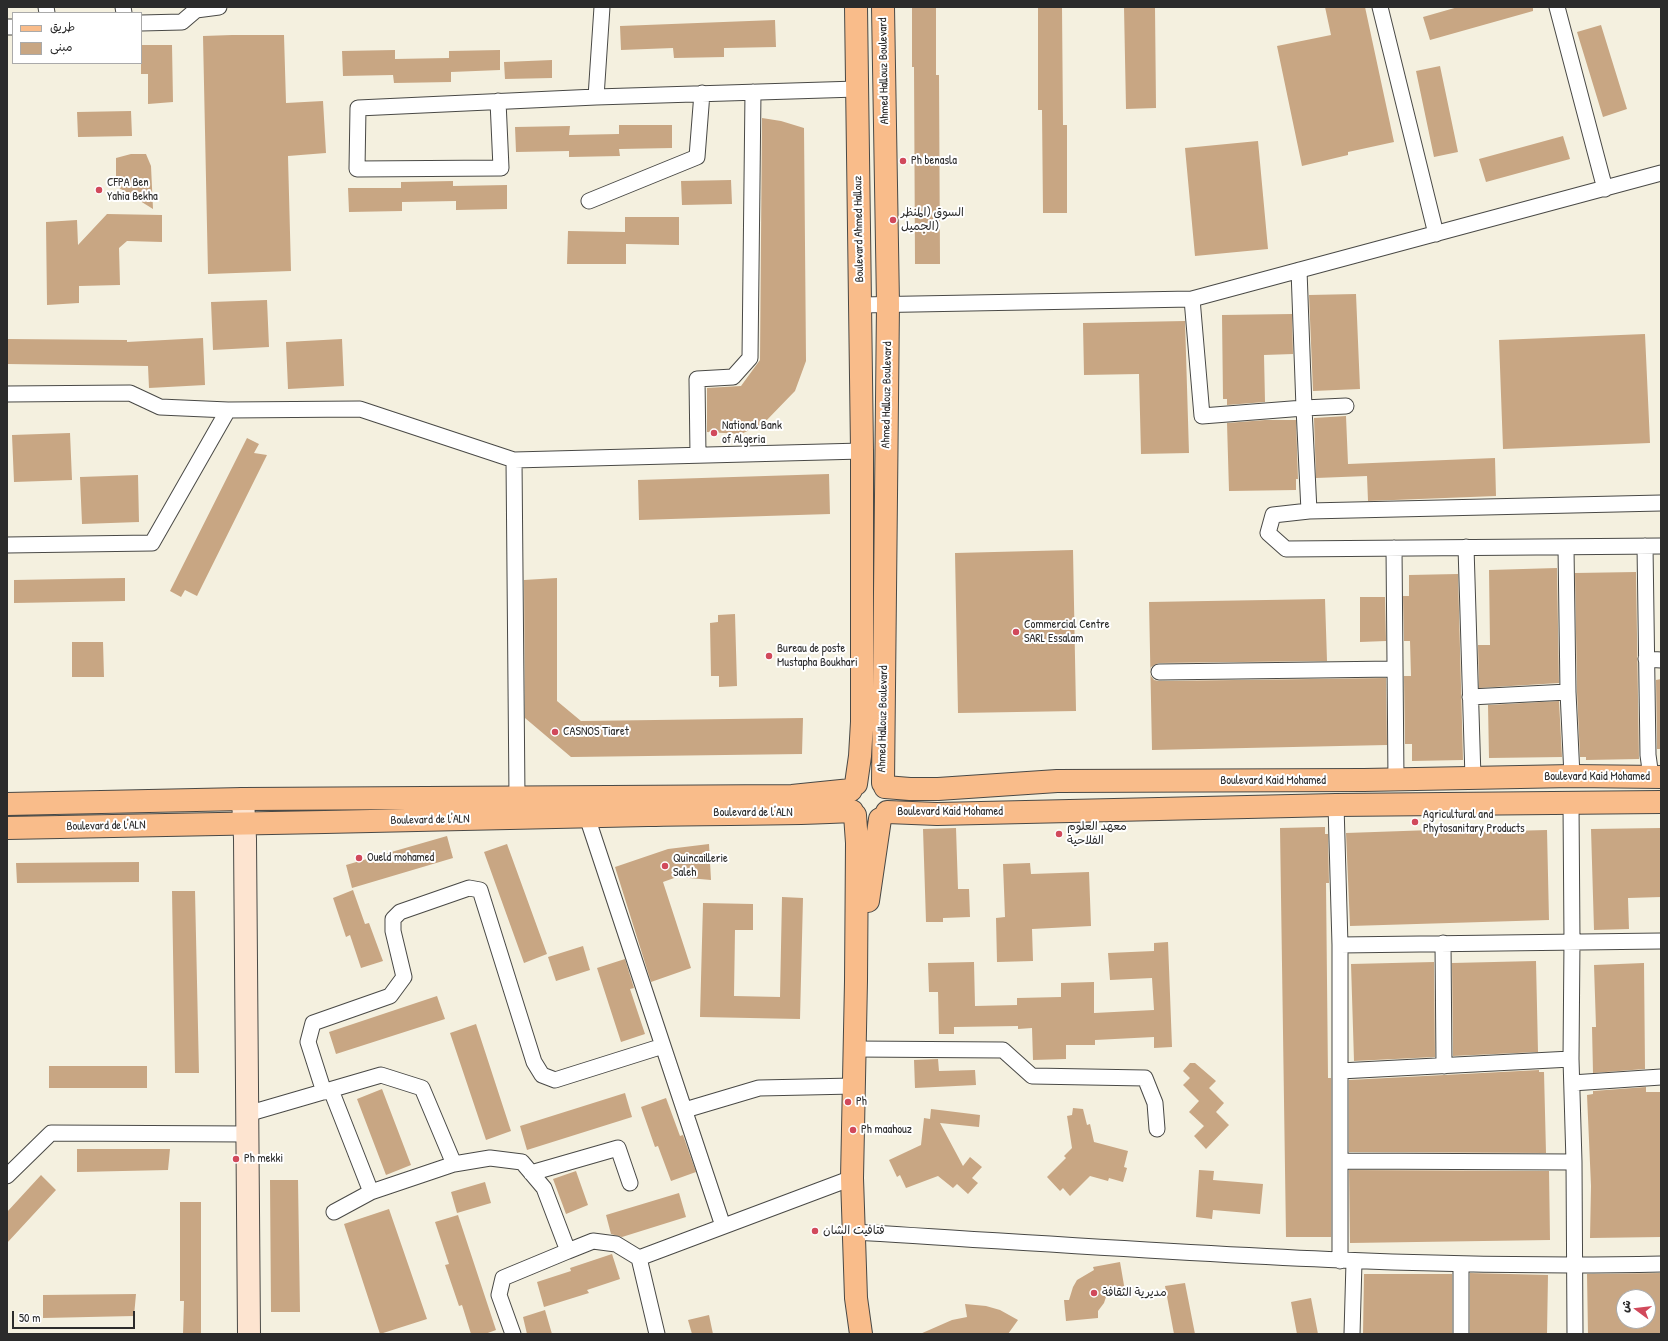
<!DOCTYPE html>
<html>
<head>
<meta charset="utf-8">
<style>
  body { margin:0 }
  #map { position:relative; width:1668px; height:1341px; overflow:hidden; background:#f4f0df; font-family:"Patrick Hand","Playpen Sans Arabic",sans-serif }
  canvas { display:block }
  .frame { position:absolute; inset:0; border:8px solid #2b2b2b; pointer-events:none }
  .legend { position:absolute; left:12px; top:12px; width:130px; height:52px; box-sizing:border-box; background:#fff; border:1px solid #aaa; margin:0; padding:5px 7px; list-style:none; font-size:12px; color:#2b2b2b }
  .legend li { display:flex; align-items:center; gap:8px; height:20px }
  .legend b { width:20px; border:1px solid #aaa }
  .north { position:absolute; left:1616px; top:1289px; width:40px; height:40px; box-sizing:border-box; background:#fff; border:1px solid #aaa; border-radius:50%; rotate:285deg; font-size:11px; font-weight:700; line-height:16px; text-align:center; color:#2b2b2b }
  .north::after { content:''; display:block; margin:auto; width:14px; height:18px; background:#d1495b; clip-path:polygon(50% 0,100% 100%,50% 72%,0 100%) }
  .scale { position:absolute; left:12px; top:1311px; width:123px; height:18px; box-sizing:border-box; border:2px solid #2b2b2b; border-top:0; padding-left:5px; font-size:12px; line-height:14px; white-space:nowrap; color:#2b2b2b; -webkit-text-stroke:3px #fff; paint-order:stroke }
</style>
</head>
<body>
<div id="map">
<canvas width="1668" height="1341"></canvas>
<div class="frame"></div>
<ul class="legend">
<li><b style="height:5px;background:#f9bc8a"></b>طريق</li>
<li><b style="height:11px;background:#c8a683"></b>مبنى</li>
</ul>
<div class="north">ش</div>
<div class="scale">50 m</div>
</div>
<script>
const g = document.querySelector('canvas').getContext('2d');
g.lineJoin = 'round';
function fillPath(path, color) { g.fillStyle = color; g.fill(path, 'evenodd'); }
function trace(path, color, width, dash) { g.strokeStyle = color; g.lineWidth = width; g.lineCap = dash ? 'butt' : 'round'; g.setLineDash(dash || []); g.stroke(path); }
function drawText(font, color, halo, rows, align = 'center') {
  g.font = font + ' "Patrick Hand","Playpen Sans Arabic",sans-serif'; g.lineWidth = 4; g.setLineDash([]); g.textBaseline = 'middle'; g.strokeStyle = halo; g.fillStyle = color; for (const [text, x, y, turn = 0] of rows) {
    g.save(); g.translate(x, y); g.rotate((+turn || 0) * Math.PI / 180); g.textAlign = isNaN(turn) ? turn : align; if (halo) g.strokeText(text, 0, 0); g.fillText(text, 0, 0); g.restore();
  }
}
const building = new Path2D(`
  M912 7H936V75H939L940 264H915L914 67H912Z
  M1038 7H1062L1063 125H1067V213H1043L1042 110H1038Z
  M1124 7H1155L1156 108 1126 109Z
  M1325 7H1365L1394 142 1348 152V155L1302 166 1277 46 1331 35Z
  M1458 7H1533V11L1430 40 1423 17Z
  M775 20 776 47 724 48V57L674 58 673 48 621 50 620 26Z
  M1601 25 1627 109 1603 117 1577 32Z
  M232 35H284L286 103 323 101 326 153 288 156 291 271 208 274 203 36Z
  M141 45H172L173 102 148 104V74H141Z
  M395 50V59L449 58V51L500 50V70L451 72V82L394 83 393 75 343 76 342 51Z
  M552 60V78L505 79 504 62Z
  M1440 66 1458 152 1434 157 1416 71Z
  M131 111 132 136 78 137 77 112Z
  M762 118 781 121 804 128 806 361 795 391 763 424 741 434 707 432V388L741 386 760 360Z
  M619 125H672V148L619 149 620 156 569 157V151L516 152 515 127 570 126 569 135 619 134Z
  M1563 136 1570 159 1486 182 1479 159Z
  M1258 141 1268 249 1195 256 1185 148Z
  M131 154H146L151 166 153 209 116 186V158Z
  M731 180 732 204 682 205 681 181Z
  M453 181V186L507 185V209L456 210V201L402 202V211L349 212 348 188H401V182Z
  M107 214 162 215V242L127 241 119 248 120 285 79 286V303L47 305 46 222 77 220 78 245Z
  M625 217H679V245L626 244V264H567L568 231 625 232Z
  M1356 294 1360 389 1313 391 1309 295Z
  M267 300 269 347 213 350 211 302Z
  M1292 314 1293 354 1264 355 1265 402 1227 405V399H1223L1222 315Z
  M1185 321 1189 453 1141 454 1139 374 1084 375 1083 323Z
  M1645 334 1650 443 1503 449 1499 340Z
  M203 338 205 385 149 388 148 366 7 364V339L127 340V342Z
  M342 339 344 386 288 389 286 342Z
  M1346 416 1348 464 1495 458 1496 496 1368 501 1367 476 1316 478 1314 419V418Z
  M1265 420H1296L1298 479H1296V490L1229 491 1227 423Z
  M70 433 72 480 14 482 12 435Z
  M247 438 259 444 254 453 267 455 197 596 185 590 181 597 170 591Z
  M829 474 830 514 639 520 638 480Z
  M138 475 139 522 82 524 80 477Z
  M1073 550 1076 711 958 713 955 553Z
  M1557 568 1559 683 1479 688 1478 645H1490L1489 570Z
  M1636 572 1639 759 1586 760V757H1580L1577 692 1575 573Z
  M1458 574 1463 760 1412 761V744H1405L1404 676H1411L1410 641H1404L1403 596H1409V575Z
  M125 578V601L14 603V580Z
  M557 578V701L581 721 803 718 802 754 571 757 525 718 524 580Z
  M1360 597H1385L1386 641 1360 642Z
  M1325 599 1327 661 1159 663 1151 667 1150 672 1151 676 1154 680 1159 681 1386 678 1387 745 1152 750 1149 602Z
  M735 614 737 686 719 687V676H711L710 623 718 622V615Z
  M72 642H103L104 677H72Z
  M1661 679V749H1657L1656 680Z
  M1559 701 1562 757 1489 758 1488 705Z
  M1325 827V834H1328L1329 883H1326L1328 1078H1331V1237H1286L1280 828Z
  M956 828 958 889H969L970 917 943 918V922H926L923 829Z
  M1661 828V897L1628 898 1629 929 1594 930 1591 829Z
  M1432 830V833L1547 830 1549 920 1350 926 1346 833Z
  M447 836 453 858 352 888 346 865Z
  M507 844 547 954 524 963 484 852Z
  M709 844 711 880 677 877 663 882 691 968 651 982 615 867 668 849Z
  M139 862V882L17 883 16 863Z
  M1030 863 1031 874 1089 872 1091 926 1032 929 1033 961 997 962 996 918 1005 917 1003 864Z
  M353 890 365 924 369 923 383 961 361 968 350 935 346 937 333 898Z
  M172 891H195L199 1073H175Z
  M782 897 803 898 800 1019 700 1017 703 903 753 904V930H735L734 996 780 997Z
  M1168 942 1172 1047 1154 1048V1037L1095 1040V1045H1066V1059L1033 1060 1032 1028 1018 1029V1026L954 1027V1034H939L938 992H929L928 963 974 962 975 1006 1017 1005V998L1061 997V983L1094 982V1013L1154 1010 1152 978 1110 980 1108 953 1154 951V943Z
  M583 946 590 970 556 981 548 957Z
  M625 959 634 988 630 989 645 1034 621 1042 597 968Z
  M1536 961 1538 1052 1453 1056 1452 963Z
  M1434 962 1435 1057 1354 1061 1351 964Z
  M1644 963 1645 1069 1593 1073 1592 1027H1596L1594 965Z
  M437 996 445 1019 336 1054 329 1032Z
  M476 1024 511 1131 486 1140 450 1033Z
  M938 1059 939 1071 975 1070 976 1085 915 1088 914 1060Z
  M1190 1063H1195L1216 1081 1209 1088 1224 1103 1216 1112 1229 1125 1206 1149 1194 1136 1204 1126 1189 1112 1199 1101 1183 1085 1190 1078 1183 1071Z
  M49 1066H147V1088H49Z
  M1539 1070V1072H1544L1546 1153 1349 1152V1080Z
  M1646 1087V1092H1661V1237L1590 1238 1591 1186 1587 1095 1593 1094V1091Z
  M382 1089 411 1165 386 1175 357 1099Z
  M625 1093 632 1117 527 1150 520 1126Z
  M666 1098 680 1136 683 1135 696 1172 671 1181 658 1146 655 1147 641 1107Z
  M1073 1108 1083 1109 1087 1125 1090 1124 1094 1142 1128 1151 1124 1167 1127 1168 1123 1182 1109 1178 1108 1181 1090 1176 1070 1196 1063 1188 1060 1191 1047 1177 1066 1158 1064 1156 1072 1148 1067 1116 1072 1115Z
  M931 1109 980 1115 979 1127 940 1123 963 1166 970 1157 982 1167 972 1178 978 1183 968 1194 957 1184 953 1188 938 1176 906 1188 900 1175 897 1177 889 1160 921 1145 924 1118 930 1119Z
  M77 1149H170L168 1170 77 1172Z
  M1199 1170 1214 1171 1213 1180 1263 1184 1260 1214 1213 1210 1212 1219 1196 1217Z
  M1349 1170 1549 1171 1550 1240 1350 1243Z
  M576 1171 588 1205 566 1214 553 1179Z
  M41 1175 56 1190 7 1243V1212Z
  M270 1180H298L300 1312H271Z
  M485 1182 491 1203 457 1213 451 1192Z
  M679 1193 686 1217 622 1237 611 1234 606 1215Z
  M180 1202H201V1334H183L184 1301H180Z
  M389 1209 427 1319 380 1334 344 1224Z
  M458 1215 496 1330 485 1334H471L462 1305 459 1306 445 1265 449 1264 435 1222Z
  M612 1254 620 1279 587 1290 589 1293 544 1307 537 1282 571 1271 570 1268Z
  M1120 1262 1125 1291 1107 1294 1104 1303 1098 1311V1318L1066 1321 1064 1300H1069L1073 1287 1077 1280 1094 1270 1093 1267Z
  M1470 1273 1548 1275 1547 1334H1470Z
  M1661 1273V1334H1588L1587 1274ZM1624 1297H1648V1321H1624Z
  M1364 1274H1452V1334H1363Z
  M1185 1283 1195 1334H1174L1165 1286Z
  M136 1294 134 1316 43 1318V1295Z
  M1311 1298 1318 1334H1297L1291 1302Z
  M965 1304 986 1306 1000 1310 1018 1320 1008 1334H920L952 1320 967 1317Z
  M545 1310 552 1334H527L523 1317Z
  M709 1315 713 1334H692L688 1320Z`);
const street = new Path2D(`
  M46 7 47 13
  M123 7 124 13
  M602 7 596 97 857 89
  M1380 7 1436 234
  M1557 7 1605 189
  M141 23 182 22 196 10 219 7
  M7 27H13
  M498 101 501 168 357 169 358 108 596 97
  M589 201 697 157 702 93
  M1299 270 1304 408 1309 511
  M1192 299 1202 416 1304 408 1346 406
  M860 305 1192 299 1661 173
  M7 394 130 393 160 407 228 410 360 409 514 460 862 451
  M698 455 697 379 733 377 750 358 753 92
  M514 460 517 797
  M1661 503 1309 511 1273 515 1268 533 1286 549 1661 546
  M7 545 152 543 228 410
  M1645 546 1648 755 1651 777
  M1466 547 1473 778
  M1394 548 1396 780
  M1566 548 1568 692 1572 776
  M1646 659 1661 660
  M1159 672 1395 669
  M1470 697 1568 692
  M1571 803 1572 941 1571 1059 1574 1162 1575 1334
  M1336 805 1340 945V1261
  M587 817 663 1046
  M1443 943 1444 1066
  M1340 945 1661 941
  M854 1049 1003 1050 1032 1076 1145 1078 1155 1103 1157 1129
  M1340 1071 1571 1059
  M1572 1083 1661 1077
  M331 1090 371 1192
  M324 1092 308 1042 313 1023 390 996 404 977 393 931V919L400 912 469 888 480 890 534 1062 542 1075 555 1080 663 1046 723 1226
  M685 1110 759 1088 854 1086
  M247 1114 381 1075 422 1088 454 1164
  M1341 1161 1574 1162
  M531 1173 618 1148 630 1183
  M7 1176 51 1133 247 1134
  M334 1212 371 1192 454 1164 490 1158 522 1162 544 1188 568 1251 503 1278 499 1295 513 1334
  M854 1232C1123 1248 1392 1270 1661 1264
  M568 1251 593 1241 616 1244 639 1258
  M657 1334 639 1258 852 1178
  M1352 1334 1354 1262
  M1461 1334V1264`);
const secondary = new Path2D(`
  M243 799 245 839 249 1334`);
const primary = new Path2D(`
  M883 783 888 304 883 7
  M856 784 860 756 862 722V451L856 7
  M885 787 910 789H938L1057 781 1364 780 1572 776 1661 777
  M7 804 243 799 792 796 851 790
  M887 812 937 814 1336 805 1661 802
  M855 815 857 843 856 981 852 1178 856 1298 861 1334
  M7 828C221 823 434 821 648 815 716 813 784 815 852 811
  M868 901 880 819`);
const markers = [
  [903,161,4,"#d1495b"],
  [99,190,4,"#d1495b"],
  [893,220,4,"#d1495b"],
  [714,433,4,"#d1495b"],
  [1016,632,4,"#d1495b"],
  [769,656,4,"#d1495b"],
  [555,732,4,"#d1495b"],
  [1415,822,4,"#d1495b"],
  [1059,834,4,"#d1495b"],
  [359,858,4,"#d1495b"],
  [665,866,4,"#d1495b"],
  [848,1102,4,"#d1495b"],
  [853,1130,4,"#d1495b"],
  [236,1159,4,"#d1495b"],
  [815,1231,4,"#d1495b"],
  [1094,1293,4,"#d1495b"]
];
const streetNames = [
  ["Ahmed Hallouz Boulevard",884,71,-91],
  ["Boulevard Ahmed Hallouz",859,229,-91],
  ["Ahmed Hallouz Boulevard",887,395,-89],
  ["Ahmed Hallouz Boulevard",883,719,-89],
  ["Boulevard Kaid Mohamed",1597,777],
  ["Boulevard Kaid Mohamed",1273,781],
  ["Boulevard Kaid Mohamed",950,812],
  ["Boulevard de l'ALN",753,813],
  ["Boulevard de l'ALN",430,820,-1],
  ["Boulevard de l'ALN",106,826,-1]
];
const poiNames = [
  ["Ph benasla",911,161],
  ["CFPA Ben",107,183],
  ["Yahia Bekha",107,197],
  ["السوق (المنظر",901,213],
  ["الجميل)",901,227],
  ["National Bank",722,426],
  ["of Algeria",722,440],
  ["Commercial Centre",1024,625],
  ["SARL Essalam",1024,639],
  ["Bureau de poste",777,649],
  ["Mustapha Boukhari",777,663],
  ["CASNOS Tiaret",563,732],
  ["Agricultural and",1423,815],
  ["Phytosanitary Products",1423,829],
  ["معهد العلوم",1067,827],
  ["الفلاحية",1067,841],
  ["Oueld mohamed",367,858],
  ["Quincaillerie",673,859],
  ["Saleh",673,873],
  ["Ph",856,1102],
  ["Ph maahouz",861,1130],
  ["Ph mekki",244,1159],
  ["فتافيت الشان",823,1231],
  ["مديرية الثقافة",1102,1293]
];
fillPath(building, '#c8a683');
trace(street, '#494946', 17);
trace(secondary, '#494946', 24);
trace(primary, '#494946', 24);
trace(street, '#fff', 15);
trace(secondary, '#fde4d0', 22);
trace(primary, '#f9bc8a', 22);
for (const [x, y, r, color] of markers) { const dot = new Path2D(); dot.arc(x, y, r, 0, 2 * Math.PI); g.fillStyle = color; g.fill(dot); trace(dot, '#fff', 1.5); }
drawText('12px', '#2b2b2b', '#fff', streetNames);
drawText('12px', '#2b2b2b', '#fff', poiNames, 'left');
</script>
</body>
</html>
